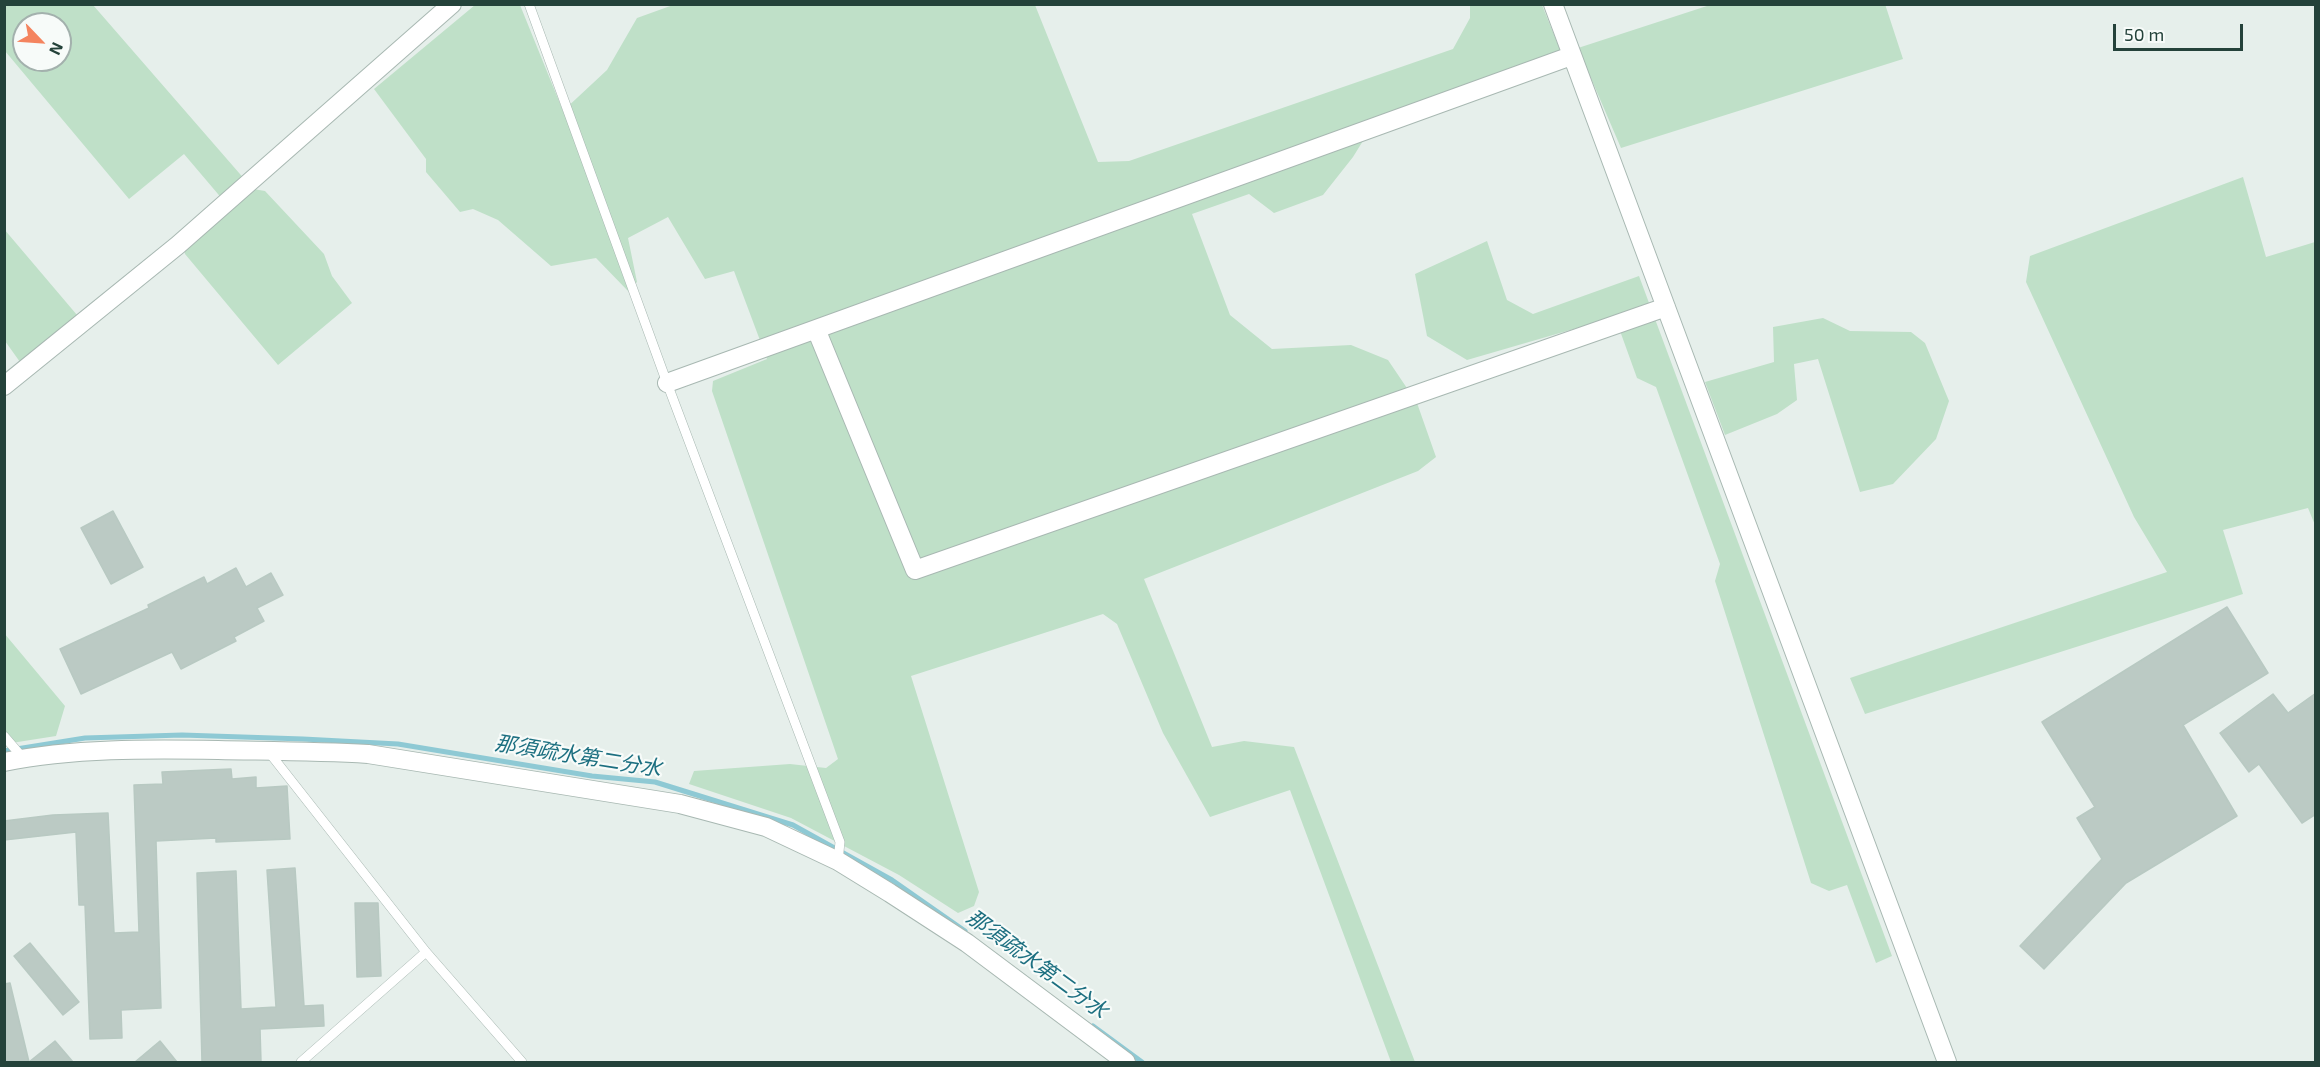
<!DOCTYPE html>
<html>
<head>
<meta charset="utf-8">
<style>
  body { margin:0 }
  #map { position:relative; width:2320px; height:1067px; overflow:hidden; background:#e6efeb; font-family:"Exo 2",sans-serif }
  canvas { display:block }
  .frame { position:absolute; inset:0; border:6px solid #24423a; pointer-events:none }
  .north { position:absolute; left:12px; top:12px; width:60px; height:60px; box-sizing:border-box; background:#f7fbf9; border:2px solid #a3b1ad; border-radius:50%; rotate:115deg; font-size:16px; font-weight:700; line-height:24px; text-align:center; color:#24423a }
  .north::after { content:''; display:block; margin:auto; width:21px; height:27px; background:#f4845f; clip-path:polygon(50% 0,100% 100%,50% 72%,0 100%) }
  .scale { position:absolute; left:2113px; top:24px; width:130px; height:27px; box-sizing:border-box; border:3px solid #24423a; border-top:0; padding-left:8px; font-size:18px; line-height:21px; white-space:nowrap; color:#24423a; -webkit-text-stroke:4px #f7fbf9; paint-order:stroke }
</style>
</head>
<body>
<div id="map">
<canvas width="2320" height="1067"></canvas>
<div class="frame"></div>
<div class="north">N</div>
<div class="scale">50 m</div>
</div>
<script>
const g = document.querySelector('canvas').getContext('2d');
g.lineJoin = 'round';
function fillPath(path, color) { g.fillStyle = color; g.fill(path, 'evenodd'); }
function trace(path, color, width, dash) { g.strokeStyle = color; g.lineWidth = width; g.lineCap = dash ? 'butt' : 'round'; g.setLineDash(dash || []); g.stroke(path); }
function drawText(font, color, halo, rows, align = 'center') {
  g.font = font + ' "Exo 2","Noto Sans JP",sans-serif'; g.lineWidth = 4.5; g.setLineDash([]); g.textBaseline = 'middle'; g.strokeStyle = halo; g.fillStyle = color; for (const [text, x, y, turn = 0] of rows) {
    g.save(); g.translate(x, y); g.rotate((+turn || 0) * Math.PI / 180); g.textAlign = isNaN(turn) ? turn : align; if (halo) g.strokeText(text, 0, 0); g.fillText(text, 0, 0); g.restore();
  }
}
const green = new Path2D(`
  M1885 4 1903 59 1621 148 1578 48 1710 5Z
  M4 5H93L253 189 265 191 324 254 332 276 352 303 278 365 185 254 184 247 229 207 184 154 129 199 5 51ZM24 24H60V60H24Z
  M475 5H520L563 111 607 70 637 18 673 5H1035L1098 162 1129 161 1453 49 1470 18V5H1542L1561 52 1366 136 1353 157 1323 195 1274 213 1249 194 1192 214 1230 315 1272 349 1351 345 1388 360 1417 403 1436 457 1418 471 1144 579 1212 747 1244 741 1294 747 1415 1062H1391L1290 790 1210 817 1163 733 1117 624 1103 614 911 676 979 892 974 906 958 913 899 875 791 818 689 784 694 771 790 764 826 768 838 759 712 391 713 381 767 359 734 271 705 279 668 217 628 238 637 282 628 291 596 258 551 266 498 220 473 209 460 212 426 172V159L374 89Z
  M2243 177 2266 257 2315 242V525L2308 508 2223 530 2243 594 1865 714 1850 678 2167 572 2134 517 2026 282 2030 256Z
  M4 229 77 315 20 362 5 341Z
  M1487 241 1507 300 1533 314 1639 276 1892 956 1876 963 1847 885 1829 891 1811 883 1715 581 1720 564 1656 387 1637 378 1615 317 1467 360 1427 336 1415 274Z
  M1823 318 1850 331 1911 332 1925 343 1949 401 1936 439 1893 484 1860 492 1818 359 1794 364 1797 400 1777 414 1725 435 1705 382 1774 362 1773 327Z
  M4 633 65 706 56 736 5 744Z`);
const stream = new Path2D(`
  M4 751 85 738 182 735 303 739 398 744 592 776 655 782 793 825 892 880 965 931
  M1093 1026 1142 1062`);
const building = new Path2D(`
  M113 511 143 567 111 584 81 528Z
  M236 568 246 587 271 573 283 595 257 608 264 621 234 637 236 641 181 669 172 652 81 694 60 649 149 608 148 605 204 577 207 584Z
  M2227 607 2268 673 2183 725 2237 816 2126 883 2044 969 2020 946 2102 859 2077 818 2095 807 2042 722Z
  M2316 693V814L2302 823 2259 764 2249 772 2220 733 2273 694 2288 713Z
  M231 769 232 779 256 777V788L287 786 290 839 216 842V838L156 841 161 1008 121 1010 122 1038 90 1039 85 905H79L76 832 4 840V821L53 815 108 813 114 933 139 932 134 785 163 784 162 772Z
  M295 868 304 1006 323 1005 324 1026 260 1029 261 1062H202L197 873 236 871 241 1009 276 1007 267 870Z
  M355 903H378L381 976 357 977Z
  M30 943 79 1002 63 1015 14 956Z
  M10 983 29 1062H4V984Z
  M55 1041 73 1062H29Z
  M160 1041 177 1062H135Z`);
const service = new Path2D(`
  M529 4 667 383 840 842 838 861
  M4 736 23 758
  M268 751 426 952 522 1062
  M301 1062 426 952`);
const minor = new Path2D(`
  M1553 4 1947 1062
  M816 329 915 570 1666 307
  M667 383 1571 56
  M4 386 178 245 452 4
  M4 762C74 748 147 749 218 750 268 751 318 751 368 754L680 804 766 827 838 861 890 893 967 943 1126 1062`);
const waterNames = [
  ["那須疏水第二分水",578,756,9],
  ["那須疏水第二分水",1037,964,36]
];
fillPath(green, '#bfe0c8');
trace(stream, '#8ec9d4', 5);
fillPath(building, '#bbcac4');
trace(building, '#b8c9c2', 1.5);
trace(service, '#a8b8b2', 10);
trace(minor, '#a8b8b2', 20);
trace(service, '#fff', 9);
trace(minor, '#fff', 18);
drawText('italic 21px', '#1c6f80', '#f7fbf9', waterNames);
</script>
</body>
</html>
